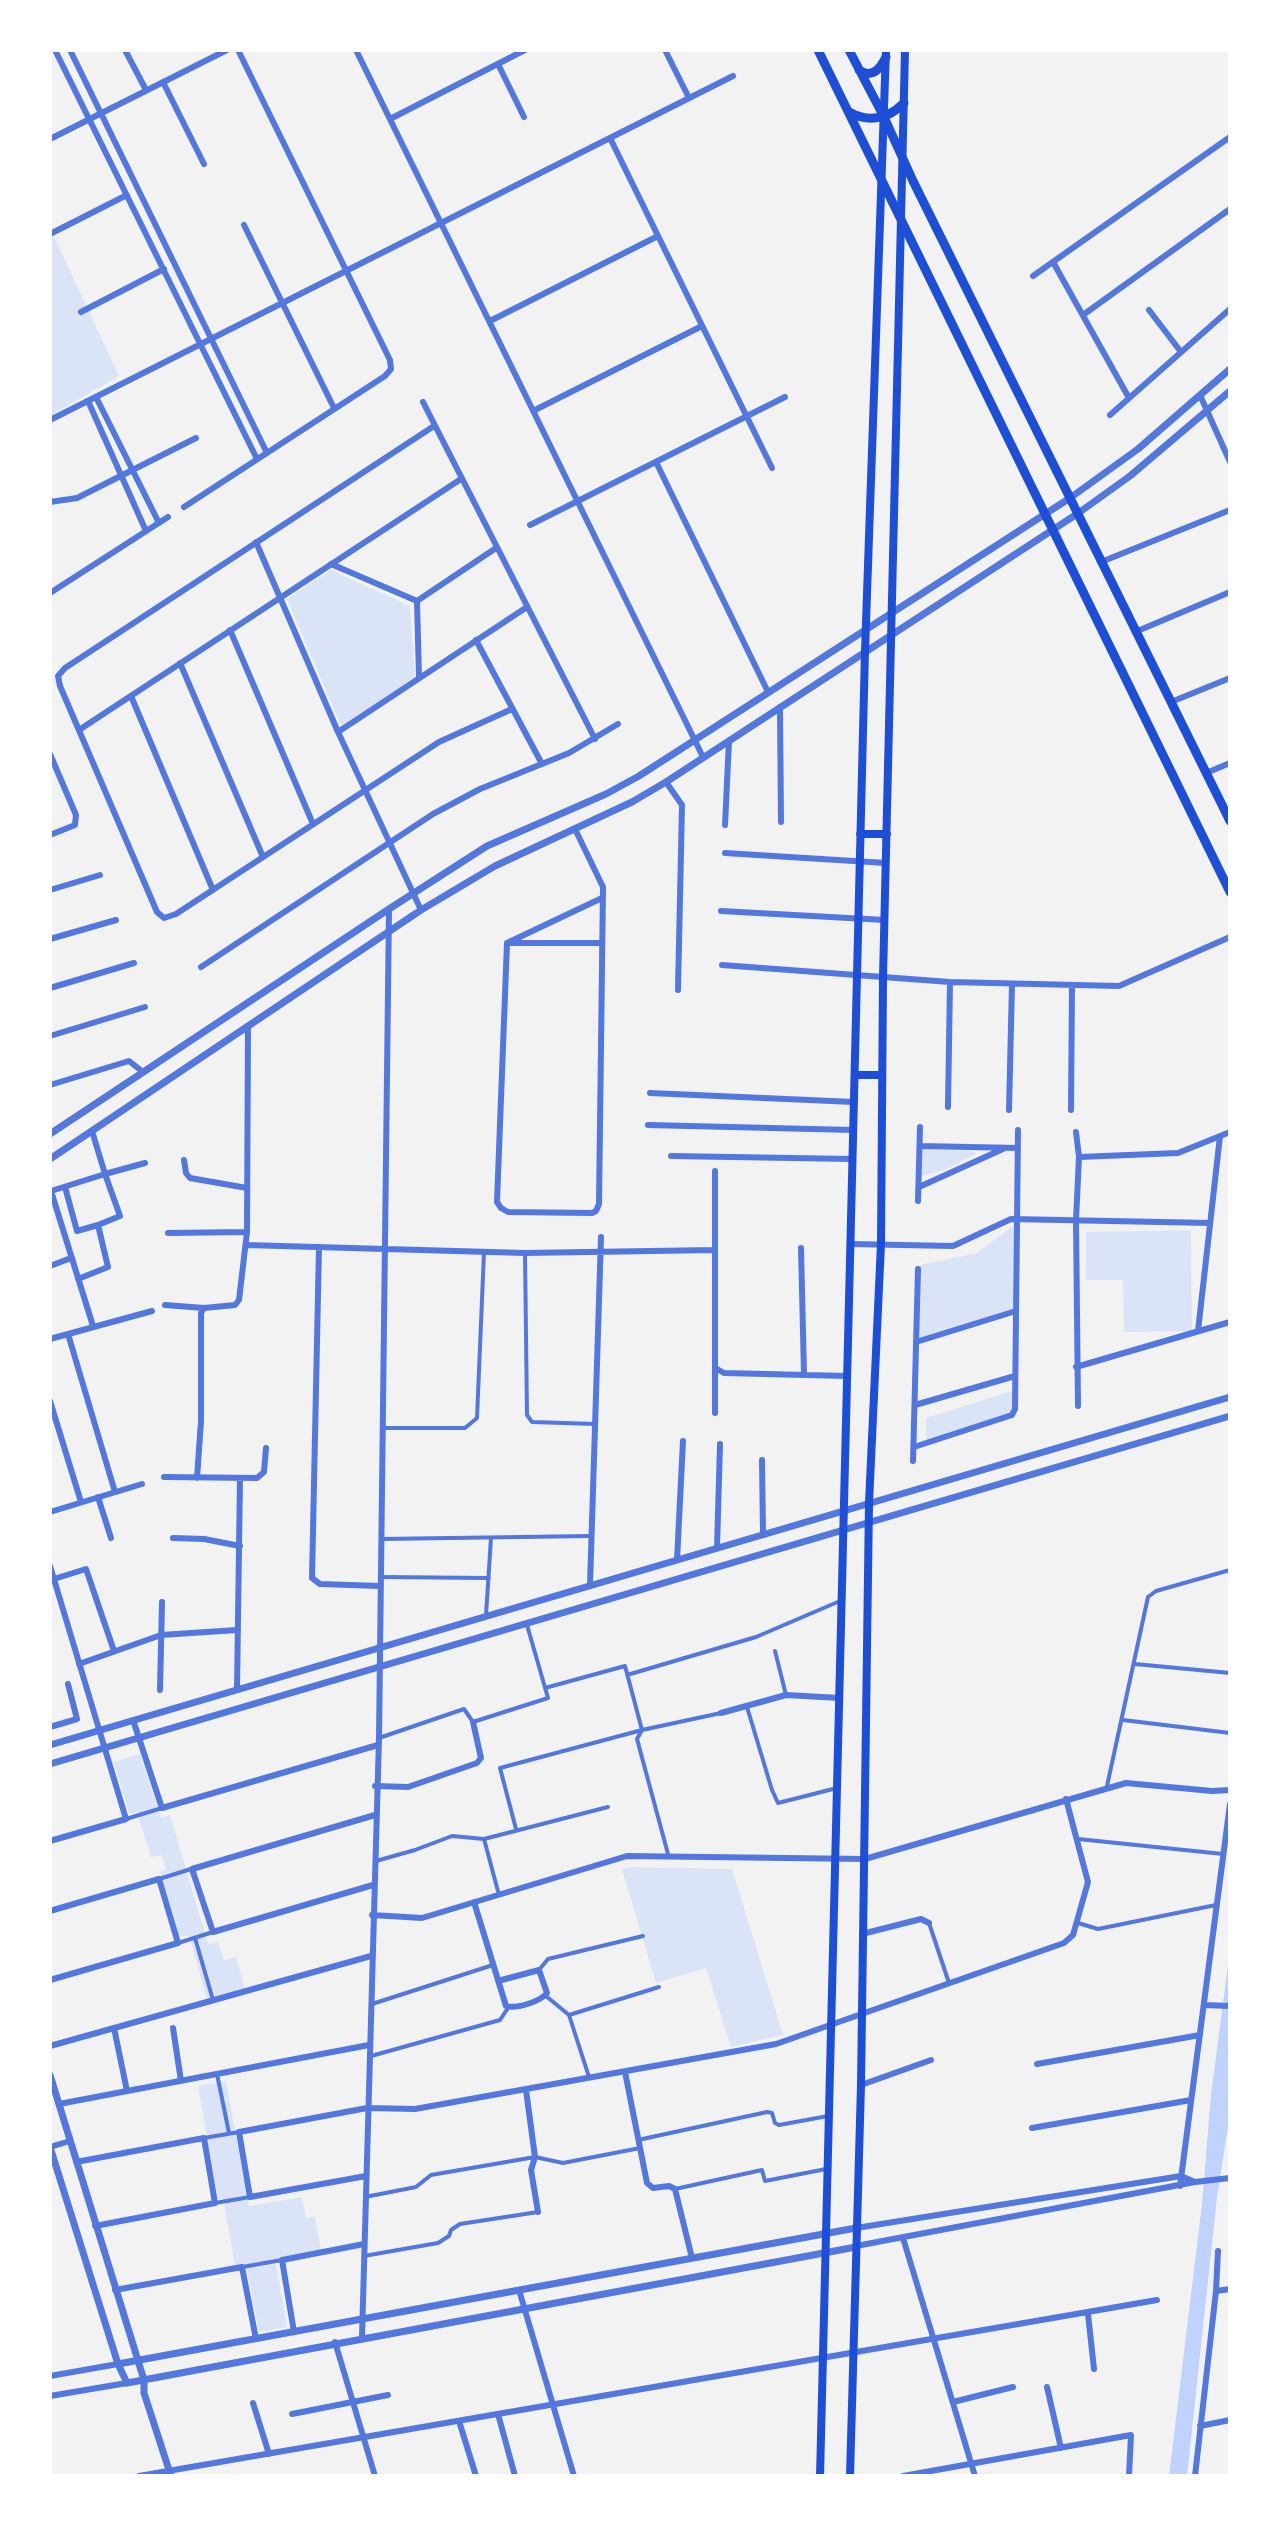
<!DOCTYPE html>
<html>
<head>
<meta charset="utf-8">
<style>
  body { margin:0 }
  #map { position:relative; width:1280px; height:2526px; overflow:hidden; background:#f2f2f2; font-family:Bitter,serif }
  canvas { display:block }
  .frame { position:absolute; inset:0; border:52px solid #fff; pointer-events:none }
</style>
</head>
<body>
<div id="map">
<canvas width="1280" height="2526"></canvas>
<div class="frame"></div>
</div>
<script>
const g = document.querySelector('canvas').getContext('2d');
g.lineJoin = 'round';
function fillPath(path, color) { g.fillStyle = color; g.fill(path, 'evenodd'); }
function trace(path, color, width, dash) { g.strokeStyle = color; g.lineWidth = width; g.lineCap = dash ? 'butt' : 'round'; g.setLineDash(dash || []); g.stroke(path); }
const green = new Path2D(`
  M50 228 119 376 50 416Z
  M331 570 410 606 415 677 341 726 287 599Z
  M922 1149 971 1151 977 1153 945 1170 922 1176Z
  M1017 1223 1016 1311 916 1342 920 1265 977 1253Z
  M1191 1230 1192 1331 1124 1332 1123 1280H1086V1232Z
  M1015 1390 1012 1415 926 1443V1418Z
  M140 1754 161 1818 170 1815 208 1944 218 1942 224 1960 236 1957 245 1988 207 1999 189 1935 179 1937 160 1872 166 1870 162 1855 151 1857 137 1812 129 1814 114 1762Z
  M631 1867 732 1869 783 2035 731 2047 706 1968 656 1983 622 1869Z
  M226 2081 249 2206 302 2197 306 2218 315 2217 321 2250 275 2259 287 2327 259 2332 246 2264 235 2265 223 2199H218L198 2086Z`);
const water = new Path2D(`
  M1230 1950V2114L1217 2197 1187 2476H1169L1202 2204 1211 2095Z`);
const pedestrian = new Path2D(`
  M525 1253 527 1415 532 1422 595 1424
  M383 1428H465L477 1418 484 1252
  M381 1539 590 1536
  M380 1577 489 1578
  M486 1615 491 1538
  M775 1651 786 1695
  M1135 1664 1230 1673
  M627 1675 756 1637 840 1601
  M545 1688 625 1666 642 1730 637 1739 668 1854
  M747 1707 772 1790 778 1803 837 1788
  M1123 1720 1230 1733
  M379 1738 464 1709 473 1722 548 1698 527 1625
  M1107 1786 1148 1597 1156 1591 1230 1570
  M126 1819 162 1808
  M516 1829 500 1768 642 1730 721 1713
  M484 1839 499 1895
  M1078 1839 1223 1854
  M376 1861 415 1850 452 1836 484 1839 608 1807
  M159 1879 191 1869
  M929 1923 949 1983
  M1078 1923 1098 1929 1216 1905
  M195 1938 213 2000
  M178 1943 213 1932
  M539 1970 548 1959 643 1936
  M546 1996 569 2015
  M372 2004 493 1965
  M569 2015 659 1987
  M569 2015 589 2077
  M371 2056 500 2020 508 2008
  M217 2074 229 2133
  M204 2138 239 2132
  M638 2140 767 2112 772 2113 775 2123 779 2125 828 2116
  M675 2189 762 2170 765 2181 826 2169
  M365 2197 416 2187 431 2175 535 2157 563 2163 640 2148
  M215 2203 250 2197
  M364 2256 438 2243 449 2236 451 2230 460 2224 538 2212
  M242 2267 282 2260`);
const minor = new Path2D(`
  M55 50 257 459
  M70 50 267 453
  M125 50 146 90
  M356 50 703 757
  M665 50 689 98
  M498 64 524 117
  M163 82 204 164
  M390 119 525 50
  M610 138 772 468
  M50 139 227 50
  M244 225 334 408
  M50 234 127 195
  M1053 262 1129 398
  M1033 276 1230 137
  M1149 310 1181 352
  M81 312 164 269
  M1083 315 1230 209
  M490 321 658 236
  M1200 395 1230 462
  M96 397 159 523
  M88 401 146 531
  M423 402 595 739
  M533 411 702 326
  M1110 415 1230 309
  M50 420 733 76
  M434 426 65 668 58 676 60 686 157 912 164 918 176 914 439 742 512 709
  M656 462 768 692
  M50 502 77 498 196 438
  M184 507 385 376 391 369 390 360 238 50
  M530 525 785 397
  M256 542 338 732 421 910
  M1101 562 1230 510
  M331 564 417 601 419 677
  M50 593 168 517
  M417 601 496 548
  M230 630 313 824
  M1135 632 1230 592
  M476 640 542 764
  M180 663 263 857
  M131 696 213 890
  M1171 702 1230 678
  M780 707 781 822
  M79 730 461 479
  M338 732 527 607
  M50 754 76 815 75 825 50 835
  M1206 773 1230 763
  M666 782 682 805 678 990
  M725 825 729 741
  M725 853 886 863
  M50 890 100 875
  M721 911 885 920
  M50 939 116 920
  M507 943 497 1202 501 1208 508 1212 592 1213 596 1211 599 1204 603 887 575 829
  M507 943 602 898
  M510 943H602
  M722 965 950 982 1119 986 1230 937
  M201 967 433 814 480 789 569 753 618 724
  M50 988 134 963
  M50 1036 145 1007
  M50 1085 129 1061 143 1072
  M650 1093 854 1102
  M948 1107 950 982
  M1009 1110 1012 984
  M1071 1110 1072 985
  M648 1125 853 1130
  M92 1131 105 1174 145 1163
  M1076 1132 1079 1157 1076 1220 1078 1406
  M920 1146 1018 1148
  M671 1156 852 1159
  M1079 1157 1178 1153 1230 1132
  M184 1160 186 1173 190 1178 247 1188
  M65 1187 77 1231 98 1225
  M919 1187 1003 1149
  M51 1191 105 1174 120 1216 98 1225 108 1267 78 1279
  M51 1191 93 1326
  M918 1201 920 1127
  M168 1233 247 1232
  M850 1244 953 1246 1011 1219 1210 1223
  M246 1245 525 1253 714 1250
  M319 1247 312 1578 320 1584 380 1586
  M801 1248 804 1374
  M50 1266 71 1258
  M165 1305 204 1308 235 1305 239 1300 247 1232 248 1027
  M1198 1331 1220 1136
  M68 1334 115 1492
  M50 1339 152 1311
  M916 1342 1016 1311
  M1076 1367 1230 1322
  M717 1369 724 1373 847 1376
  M50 1401 81 1502
  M915 1405 1015 1376
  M715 1413V1171
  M914 1447 1012 1415 1015 1409 1018 1130
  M762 1460 763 1535
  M913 1461 918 1269
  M164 1477 257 1478 264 1472 266 1448
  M197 1478 201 1421V1313L204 1308
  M98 1497 111 1538
  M50 1512 142 1484
  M173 1538 204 1539 240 1546
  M717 1548 720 1444
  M677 1560 683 1441
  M50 1566 126 1819 50 1841
  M54 1579 86 1569 114 1651
  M590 1585 601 1237
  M79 1664 161 1635 237 1630
  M237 1689 240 1478
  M160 1690 162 1602
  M721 1713 786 1695 840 1698
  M133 1720 162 1808 378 1745
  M50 1727 77 1719 68 1684
  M375 1786 408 1787 477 1763 481 1758 473 1722
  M373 1885 213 1932 192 1869 375 1815
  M474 1902 506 2006C516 2009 540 2002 547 1993L539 1970 498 1981
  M50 1911 159 1879 178 1943 50 1980
  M372 1915 422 1918 627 1856 865 1859 1126 1783 1212 1791 1230 1790
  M862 1934 921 1919 929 1923
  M1204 2005 1230 2006
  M114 2028 127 2091
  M173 2028 181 2081
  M50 2046 371 1956
  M1037 2064 1200 2035
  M625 2072 647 2183 653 2188 669 2186 675 2189 692 2258
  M861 2085 931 2060
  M526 2090 535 2157 531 2170 538 2212
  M59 2104 369 2045
  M1032 2128 1191 2100
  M50 2147 70 2141
  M76 2162 204 2138 215 2203 95 2226
  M366 2176 250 2197 239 2132 367 2108 415 2109 776 2044 1064 1943 1073 1935 1088 1882 1066 1799
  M1180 2186 1230 1804
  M856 2228 1181 2176 1195 2182
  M903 2238 975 2476
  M856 2246 1195 2182 1230 2178
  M115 2290 242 2267 256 2339
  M519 2290 574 2476
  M1216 2291 1230 2289
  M1088 2314 1094 2369
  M294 2332 282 2260 364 2244
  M362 2337 379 1738 389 909
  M335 2342 375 2476
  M50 2376 118 2364
  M1047 2387 1061 2448
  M50 2396 127 2383
  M953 2402 1013 2387
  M253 2403 269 2454
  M292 2414 388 2395
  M498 2414 515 2476
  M459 2421 476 2476
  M1200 2426 1230 2420
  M139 2476 1157 2300
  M903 2476 1131 2435 1129 2476
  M1195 2476 1216 2291 1218 2251`);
const tertiary = new Path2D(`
  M50 1134 389 909 487 846 606 794 639 776 1070 498 1138 449 1230 369
  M50 1159 421 910 495 866 632 802 666 782 1077 514 1130 476 1230 391
  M50 1745 1230 1397
  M50 1764 1230 1416
  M50 2075 144 2380V2393L171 2476
  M50 2147 118 2364 127 2383
  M118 2364 856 2228
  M127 2383 856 2247`);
const secondary = new Path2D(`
  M860 834H887
  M855 1075H882
  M820 2476 865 651 886 50
  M850 2476 861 2085 869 1503 881 1244 883 978 905 50`);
const primary = new Path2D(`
  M818 50 1230 892
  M849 50 884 117 913 181 1230 821
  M859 70C872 79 880 69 886 57
  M849 112C869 123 888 119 904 103`);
fillPath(green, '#dbe4f7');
fillPath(water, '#bfd3fe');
trace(pedestrian, '#5277de', 4);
trace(minor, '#5277de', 6);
trace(tertiary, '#5277de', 7);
trace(secondary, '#1d4ed8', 8);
trace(primary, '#1d4ed8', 9);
</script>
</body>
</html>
